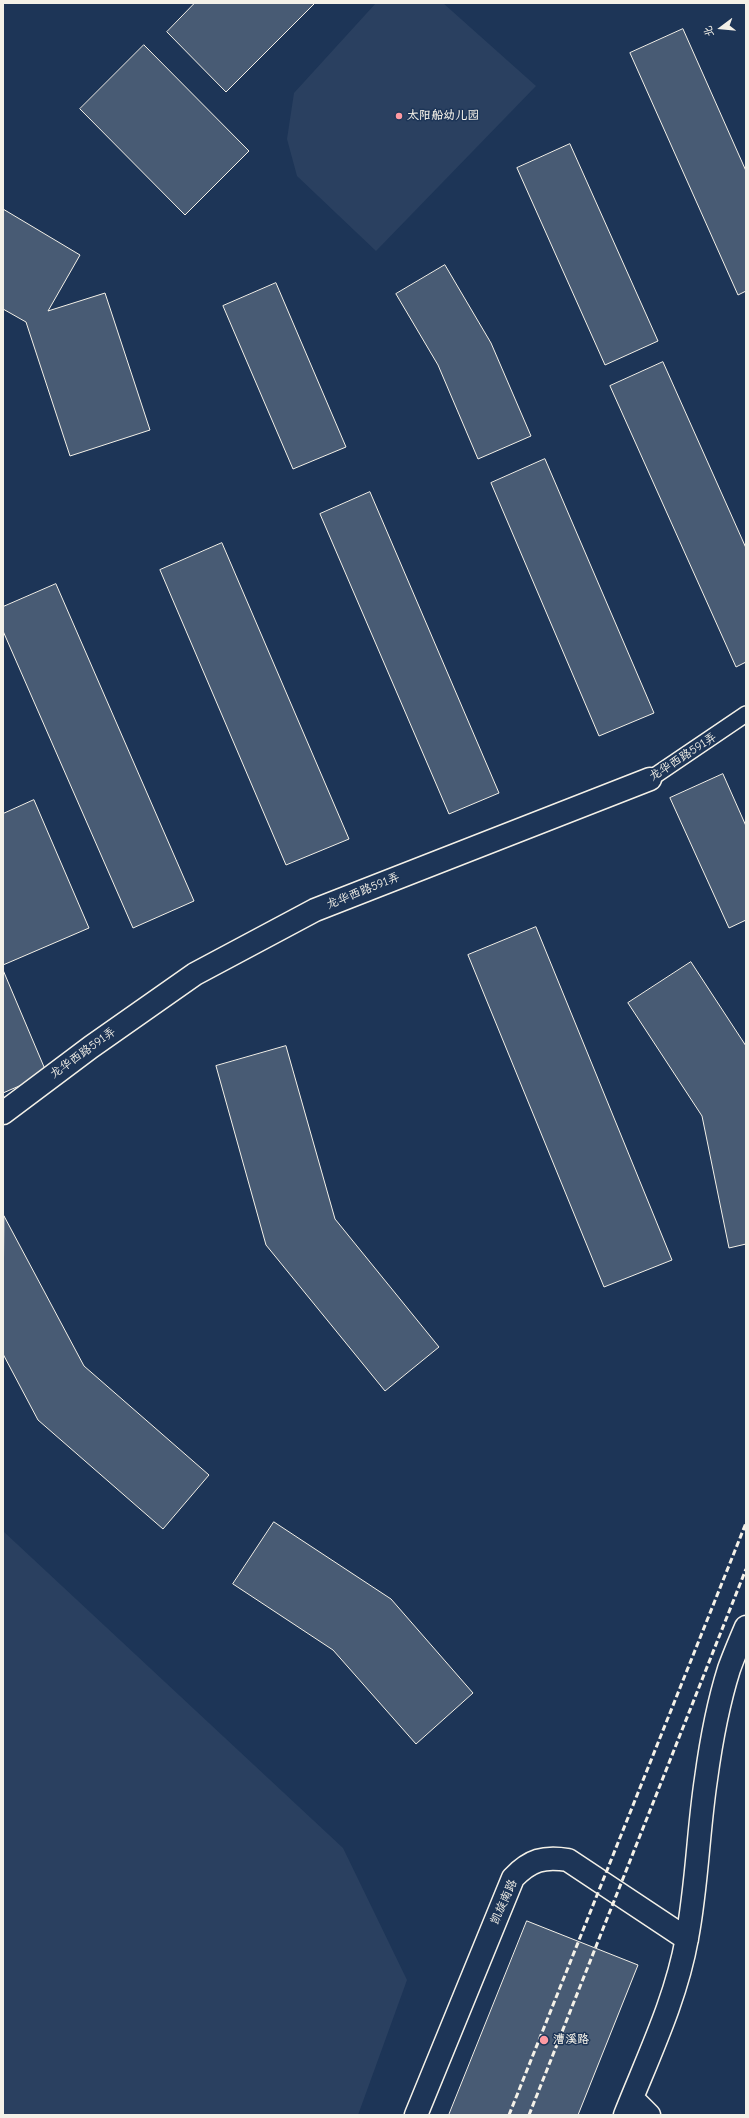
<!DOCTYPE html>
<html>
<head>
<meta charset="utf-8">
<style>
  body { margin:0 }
  #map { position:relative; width:749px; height:2118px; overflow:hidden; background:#1d3557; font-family:"Comic Neue","LXGW WenKai TC",sans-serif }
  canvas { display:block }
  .frame { position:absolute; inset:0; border:4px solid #f4f1e8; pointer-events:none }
  .north { position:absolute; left:701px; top:8px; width:40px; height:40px; -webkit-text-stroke:3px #1d3557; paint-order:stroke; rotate:254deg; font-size:11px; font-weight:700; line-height:16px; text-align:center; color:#f4f1e8 }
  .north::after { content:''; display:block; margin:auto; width:14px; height:18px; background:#f4f1e8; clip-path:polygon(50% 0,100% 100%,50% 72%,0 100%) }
</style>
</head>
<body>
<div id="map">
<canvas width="749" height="2118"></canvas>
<div class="frame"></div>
<div class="north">北</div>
</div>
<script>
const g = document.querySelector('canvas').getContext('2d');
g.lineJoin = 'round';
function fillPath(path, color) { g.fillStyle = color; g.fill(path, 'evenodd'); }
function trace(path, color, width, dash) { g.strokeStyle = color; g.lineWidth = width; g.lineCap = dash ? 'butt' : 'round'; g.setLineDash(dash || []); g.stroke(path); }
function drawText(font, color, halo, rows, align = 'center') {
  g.font = font + ' "Comic Neue","LXGW WenKai TC",sans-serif'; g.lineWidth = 3; g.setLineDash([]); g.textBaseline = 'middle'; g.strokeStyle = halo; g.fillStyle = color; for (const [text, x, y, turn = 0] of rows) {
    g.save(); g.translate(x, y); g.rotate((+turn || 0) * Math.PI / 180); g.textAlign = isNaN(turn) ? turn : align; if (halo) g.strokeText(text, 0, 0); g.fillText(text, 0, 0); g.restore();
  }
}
const built = new Path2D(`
  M376 3H443L536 86 376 251 297 176 287 139 294 93Z
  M3 1531 343 1848 407 1980 358 2115H3Z`);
const building = new Path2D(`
  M195 3H315L226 92 167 32Z
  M683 29 746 171V291L738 295 630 53Z
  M144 45 249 151 185 215 80 109Z
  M570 144 658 341 605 365 517 168Z
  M3 209 80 255 48 311 105 293 150 430 70 456 26 322 3 309Z
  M445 265 491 343 531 436 478 459 438 365 396 294Z
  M276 283 346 447 293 469 223 306Z
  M663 362 746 548V662L736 667 610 386Z
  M545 459 654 713 599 736 491 483Z
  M370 492 499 793 449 814 320 514Z
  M222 543 349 839 286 865 160 570Z
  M56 584 194 901 133 928 3 631V607Z
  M723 774 746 826V920L729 928 670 798Z
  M34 800 89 928 3 965V814Z
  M536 927 672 1260 604 1287 468 955Z
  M691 962 746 1046V1244L729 1248 702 1116 628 1003Z
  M3 970 47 1074 3 1093Z
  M286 1046 335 1219 439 1347 385 1391 266 1245 216 1066Z
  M4 1216 84 1366 209 1475 163 1529 38 1420 3 1354Z
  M274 1522 391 1599 473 1693 416 1744 333 1650 233 1584Z
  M527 1921 638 1965 578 2115H449Z`);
const lane = new Path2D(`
  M650 779 746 714`);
const street = new Path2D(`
  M3 1113 91 1047 195 974 315 910 650 779
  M632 2098 649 2115
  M416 2115 513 1878C530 1860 544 1856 568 1860L687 1939
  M625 2115C648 2057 676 2000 687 1938 697 1886 698 1832 706 1779 711 1742 718 1704 729 1669 734 1655 740 1641 746 1627`);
const rail = new Path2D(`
  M509 2115 746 1523
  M529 2115 746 1569`);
const markers = [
  [399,116,4,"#ff9aa2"],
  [544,2040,5,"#ff9aa2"]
];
const poiNames = [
  ["太阳船幼儿园",407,116],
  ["漕溪路",553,2040]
];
const streetNames = [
  ["龙华西路591弄",683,757,-33],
  ["龙华西路591弄",363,891,-22],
  ["龙华西路591弄",83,1053,-36],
  ["凯旋南路",504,1902,-66]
];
fillPath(built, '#2a4060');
fillPath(building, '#485b74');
trace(building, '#f4f1e8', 1);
trace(lane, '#f4f1e8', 18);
trace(street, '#f4f1e8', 25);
trace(lane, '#1d3557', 15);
trace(street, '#1d3557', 22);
trace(rail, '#f4f1e8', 3, [6, 3]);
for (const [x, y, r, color] of markers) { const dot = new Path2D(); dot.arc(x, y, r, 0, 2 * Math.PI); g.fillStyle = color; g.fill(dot); trace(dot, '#1d3557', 1.5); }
drawText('bold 12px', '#f4f1e8', '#1d3557', poiNames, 'left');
drawText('12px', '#f4f1e8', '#1d3557', streetNames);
</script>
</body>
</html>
